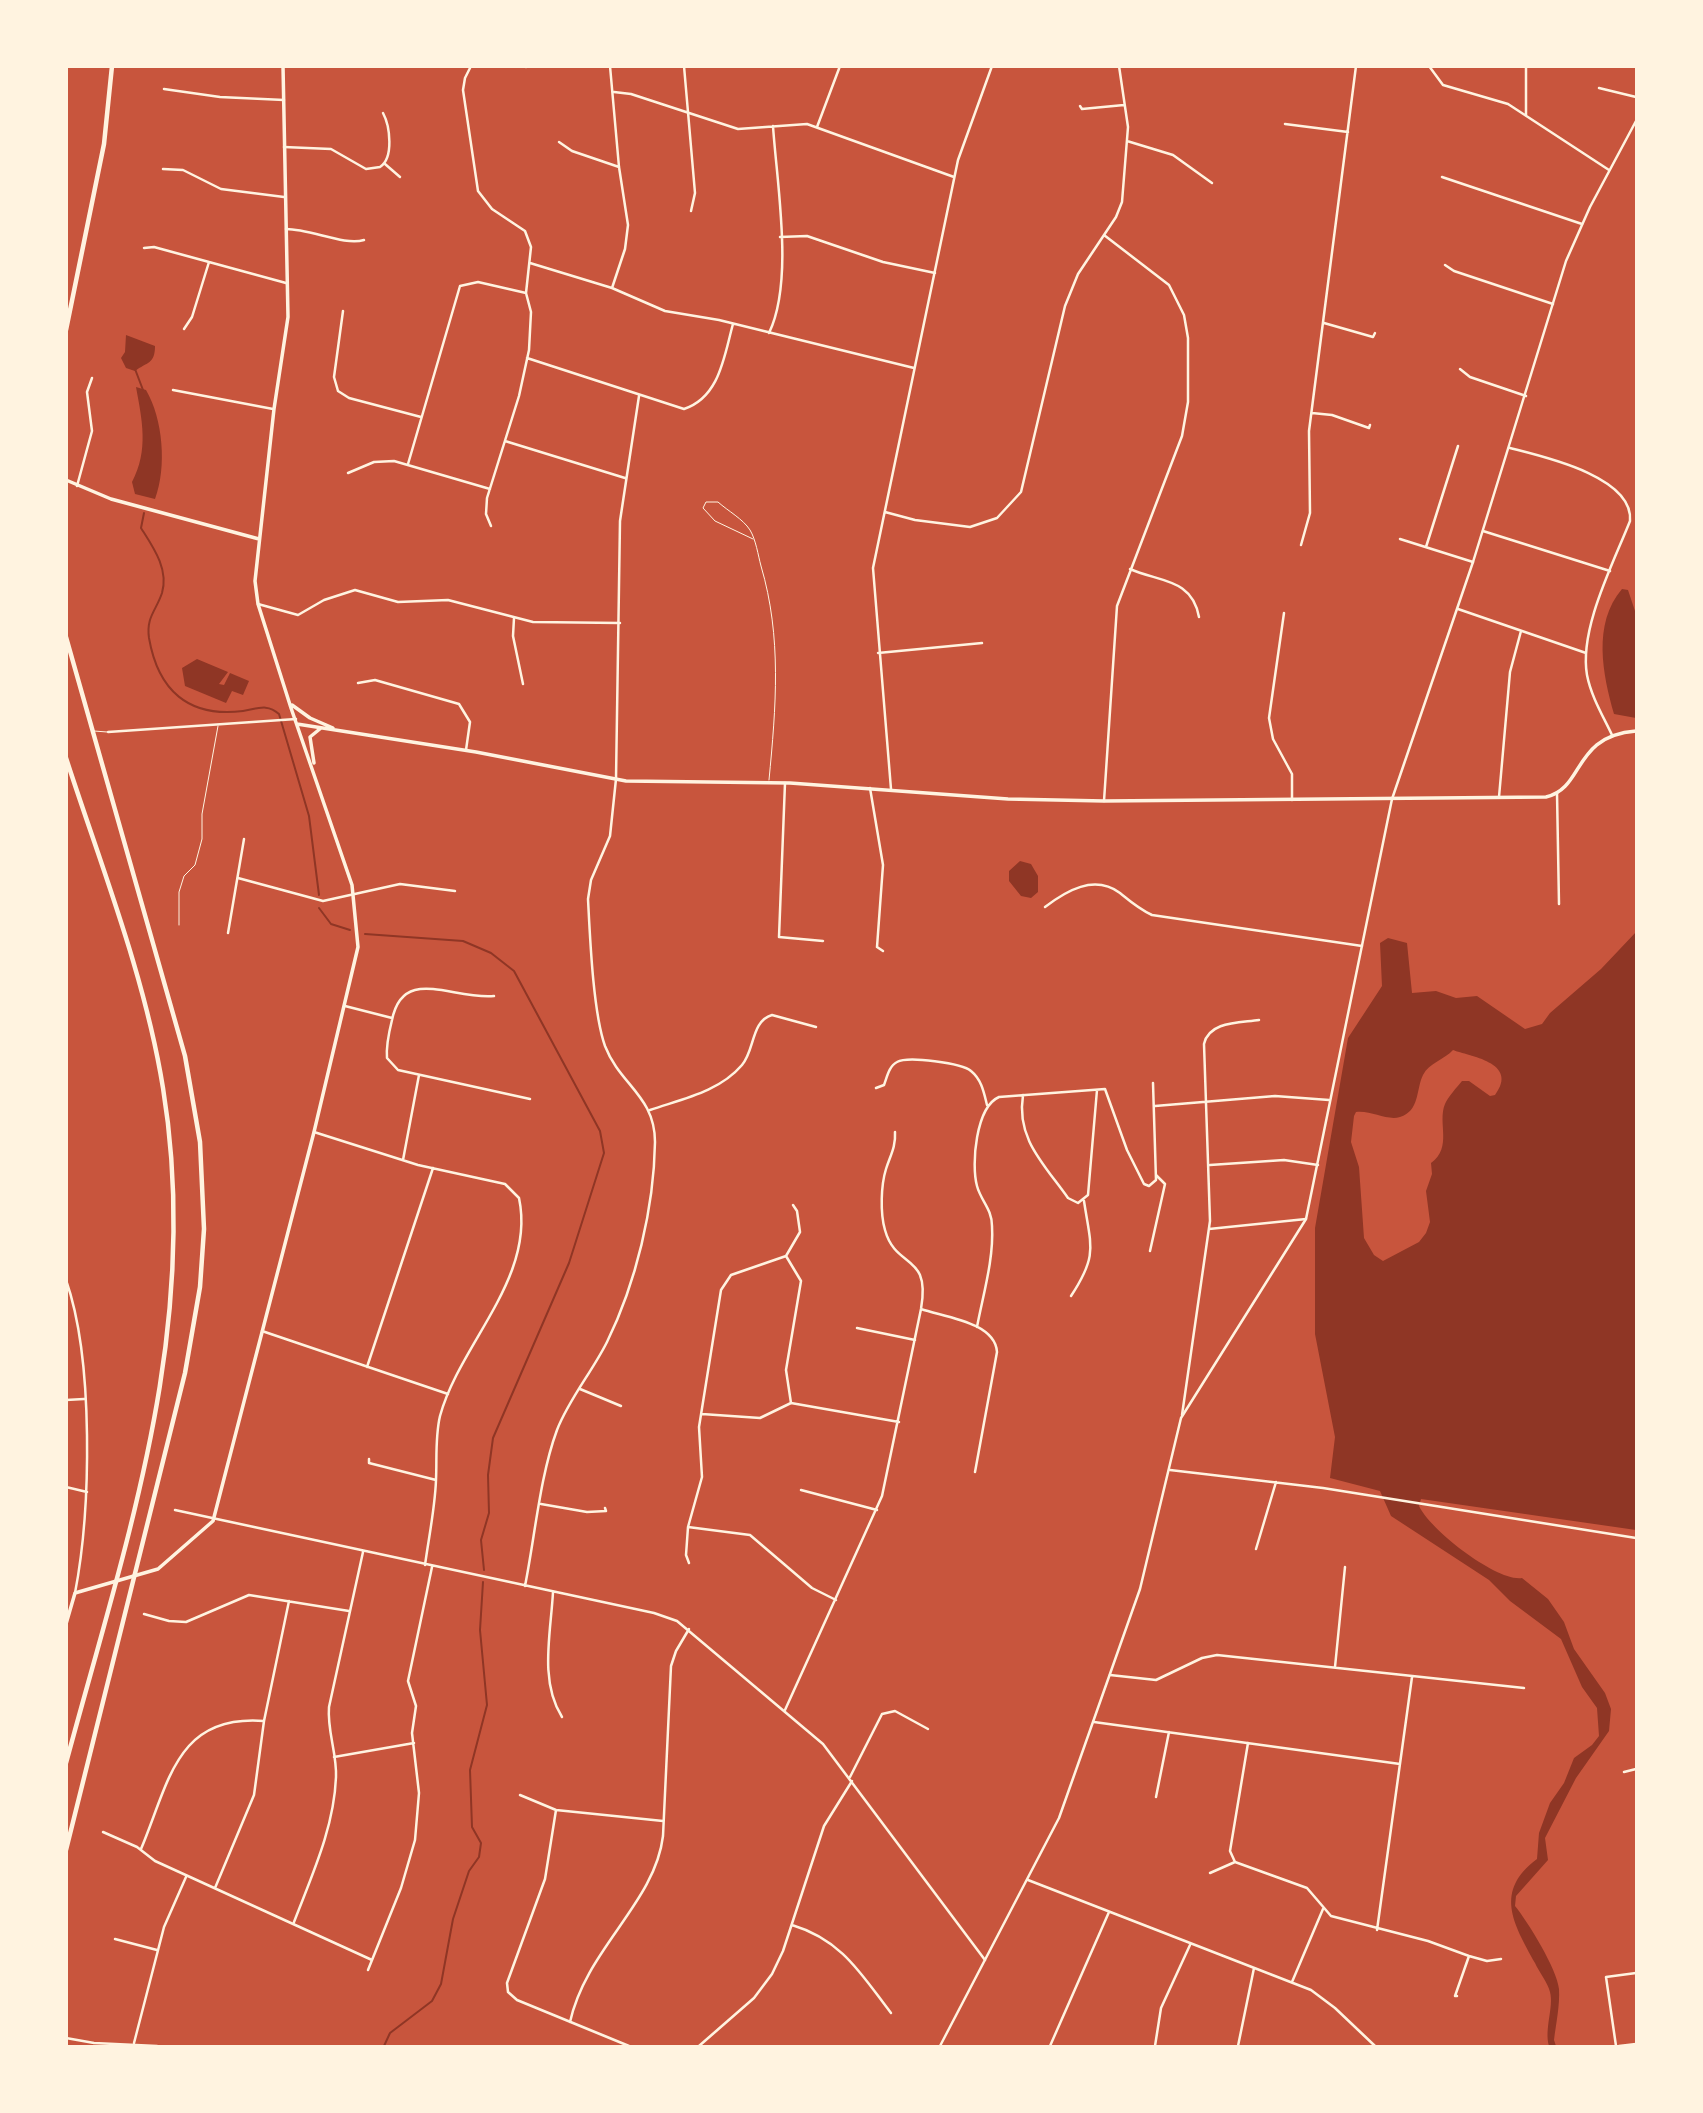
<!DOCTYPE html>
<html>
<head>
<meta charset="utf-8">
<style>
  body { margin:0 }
  #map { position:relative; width:1703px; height:2113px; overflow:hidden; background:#c8553d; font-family:"Public Sans",sans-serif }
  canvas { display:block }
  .frame { position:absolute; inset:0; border:68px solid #fff3e0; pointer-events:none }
</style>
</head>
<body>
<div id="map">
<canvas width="1703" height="2113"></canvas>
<div class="frame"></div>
</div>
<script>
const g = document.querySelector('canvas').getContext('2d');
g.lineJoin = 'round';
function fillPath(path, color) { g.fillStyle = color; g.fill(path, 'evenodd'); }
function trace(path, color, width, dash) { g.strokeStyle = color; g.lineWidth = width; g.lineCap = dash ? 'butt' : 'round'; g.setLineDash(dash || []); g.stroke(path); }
const water = new Path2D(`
  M126 335 155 346C155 364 147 362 135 371L126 368 121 358 125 352Z
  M136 387 146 390C163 419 167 467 155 499L135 494 132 482C149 450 142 420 136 387Z
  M1622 589 1628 590 1636 614V718L1614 714C1603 675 1592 624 1622 589Z
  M197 659 228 672 219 684 224 685 230 673 249 681 243 695 232 691 226 703 185 686 182 668Z
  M1020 861 1031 864 1038 876V892L1031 898 1021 896 1009 881V871Z
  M1636 932V1530L1421 1499 1419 1506C1430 1530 1497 1582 1522 1578L1548 1599 1564 1622 1574 1649 1605 1693 1611 1709 1609 1731 1576 1778 1545 1838 1548 1860 1516 1896 1515 1906C1528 1922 1557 1969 1559 1989 1560 2005 1556 2024 1554 2040L1556 2046H1549C1544 2029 1554 2007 1550 1992 1548 1983 1539 1972 1535 1963 1513 1923 1494 1891 1537 1859L1539 1833 1550 1803 1564 1783 1574 1758 1592 1745 1599 1736 1597 1708 1582 1687 1561 1639 1510 1601 1489 1580 1391 1516 1380 1491 1330 1478 1335 1437 1315 1334V1228L1348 1038 1382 986 1380 943 1388 938 1407 943 1412 993 1436 991 1456 998 1477 996 1525 1029 1542 1024 1550 1013 1601 969ZM1453 1050C1468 1056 1520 1062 1495 1095L1490 1096 1469 1081H1462C1457 1087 1448 1097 1445 1104 1437 1123 1453 1147 1431 1163L1432 1174 1426 1191 1430 1222 1426 1233 1419 1242 1383 1261 1374 1255 1364 1238 1359 1167 1351 1142 1354 1116 1356 1112C1371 1110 1387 1121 1400 1117 1420 1111 1416 1089 1423 1075 1429 1063 1445 1059 1453 1050Z`);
const stream = new Path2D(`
  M135 369 143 390
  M144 513 141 528C153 547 169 569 162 593 156 611 146 617 149 638 158 690 188 718 243 711 257 709 267 703 279 714L309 816 319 895
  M319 908 331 924 350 930
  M365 934 463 941 491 953 514 971 600 1131 604 1153 569 1263 493 1438 488 1475 489 1513 481 1540 484 1570
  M384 2046 390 2033 432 2001 441 1984 453 1919 469 1871 479 1857 481 1843 472 1827 470 1770 487 1705 480 1630 483 1582`);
const service = new Path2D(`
  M753 539 715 521 703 508 706 502H718C728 511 743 519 750 530 756 540 758 555 761 566 782 637 776 707 769 780
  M94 731 107 732
  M179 925V892L184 876 195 865 202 839V814L218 726`);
const minor = new Path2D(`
  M471 66 465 78 463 90 478 191 492 209 525 231 531 247 526 293 531 312 529 350 519 396 487 498 486 514 491 526
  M526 66V67
  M610 66 619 167 628 225 625 249 612 288
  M684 66 695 193 691 211
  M1429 66 1443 85 1508 104 1609 170
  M1526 66V115
  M1599 88 1636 97
  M164 89 220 97 284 100
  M614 92 631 94 738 129 807 124 954 177
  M1080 106 1082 109 1124 105
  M1285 124 1348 132
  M817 127 840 66
  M1127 141 1173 155 1212 183
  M559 142 572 151 619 167
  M284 147 331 149 366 169 380 167C394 158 390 126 383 113
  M385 164 400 177
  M163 169 183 170 221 189 284 197
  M1442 177 1582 224
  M286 229C311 229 344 246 364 240
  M1104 235 1169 285 1184 315 1188 338V402L1182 436 1117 606 1104 801
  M780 237 807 236 883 262 935 273
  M144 248 154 247 286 283
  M530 263 612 288 665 311 719 320 914 368
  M1445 265 1454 271 1553 304
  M343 311 334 377 338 391 349 398 421 417
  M1324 323 1373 337 1375 333
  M184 329 192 317 209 262
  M769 333C794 281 777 186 773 126
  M527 358 684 409C720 397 724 356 733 324
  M1460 369 1470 377 1526 396
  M173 390 273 409
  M1312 413 1332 415 1369 428 1370 425
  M505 441 625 478
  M1510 448C1541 456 1634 476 1630 521 1613 564 1579 629 1587 675 1591 696 1603 716 1612 735
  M408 464 460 286 478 282 526 293
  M348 473 374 462 394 461 490 489
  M77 486 92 431 87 392 92 378
  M885 512 915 520 970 527 997 518 1021 492 1065 306 1078 274 1116 217 1122 202 1128 127 1119 66
  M1483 531 1610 571
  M1400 539 1473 562
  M1301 545 1310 513 1309 431 1356 66
  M1426 547 1458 446
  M1130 569C1159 582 1192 578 1199 617
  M258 604 298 615 324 600 355 590 398 602 448 600 533 622 620 623
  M1458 609 1586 653
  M1284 613 1269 718 1273 739 1292 774V800
  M514 618 513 636 523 684
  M878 653 982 643
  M358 683 375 680 459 704 470 722 466 750
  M108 732 296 719
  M785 783 779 937 823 941
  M870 788 883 865 877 947 883 951
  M891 789 873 568 958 160 992 66
  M1557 793 1559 904
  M1499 797 1510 672 1521 631
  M238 878 323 901 400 884 455 891
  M1045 907C1066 891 1094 874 1120 893 1131 902 1139 909 1152 915L1362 946
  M228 933 244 839
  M494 996C452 1000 403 965 392 1020 389 1032 386 1046 387 1058L398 1070 530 1099
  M345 1006 392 1018
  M876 1088 884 1085C887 1077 889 1066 897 1062 908 1056 962 1063 971 1071 982 1080 984 1093 987 1105
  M1023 1095C1016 1139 1044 1164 1068 1198L1078 1203 1088 1195 1097 1090
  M1155 1106 1275 1096 1329 1100
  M650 1110C682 1099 719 1092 742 1065 755 1050 751 1021 772 1015L816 1027
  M314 1132 418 1165 505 1184 519 1198C536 1278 460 1343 440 1416 435 1437 437 1458 436 1480 435 1508 429 1536 425 1565
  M403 1160 419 1075
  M1210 1165 1284 1160 1318 1165
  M1209 1229 1306 1219
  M1150 1251 1165 1184 1156 1175
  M786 1256 801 1281 786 1370 791 1403
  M66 1280C94 1360 91 1510 75 1593
  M1071 1296C1098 1255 1091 1247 1084 1201
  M921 1309C944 1317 995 1322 997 1352L975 1472
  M977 1327C983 1295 994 1259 992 1226 992 1209 981 1201 977 1186 971 1164 976 1107 999 1097L1105 1089 1127 1150 1144 1184 1149 1186 1156 1180 1153 1083
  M857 1328 915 1340
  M262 1331 448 1394
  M367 1367 433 1168
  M580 1389 621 1406
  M66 1400 84 1399
  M702 1414 760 1418 791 1403 899 1422
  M1182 1415 1210 1221 1204 1044C1209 1021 1240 1023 1259 1020
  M369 1459V1463L436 1480
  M1170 1470 1323 1488 1636 1538
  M66 1487 87 1492
  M801 1490 877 1510
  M541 1504 587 1512 606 1511 605 1508
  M175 1510 654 1613 677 1621 823 1744 985 1960
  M688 1527 750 1535 812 1588 836 1600
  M1256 1549 1276 1482
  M689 1563 686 1555 688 1527 702 1477 699 1427 721 1290 731 1275 786 1256 800 1232 797 1211 793 1205
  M525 1586C535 1536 540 1476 557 1430 569 1399 592 1372 607 1342 636 1283 654 1208 655 1142 655 1096 620 1085 605 1046 593 1012 590 937 588 899L591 880 610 836 616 779 620 521 639 396
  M553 1592C551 1632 539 1681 562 1717
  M144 1614 169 1621 186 1622 249 1595 349 1611
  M1335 1667 1345 1567
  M1110 1675 1156 1680 1202 1658 1217 1655 1524 1688
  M785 1710 882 1496 921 1309C931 1252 896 1270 885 1230 880 1213 881 1185 886 1169 890 1156 896 1147 895 1132
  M1094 1722 1400 1764
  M334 1757 414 1743
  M1624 1772 1636 1769
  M850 1777 882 1714 895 1711 928 1729
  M520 1795 556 1810 663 1821
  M1156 1797 1169 1732
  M556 1810 545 1879 507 1983 508 1992 517 2000 629 2046
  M103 1832 137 1847 155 1861 372 1960
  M141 1849C169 1783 176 1714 264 1721
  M1235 1862 1307 1888 1331 1916 1428 1941 1469 1956 1487 1961 1501 1959
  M1235 1862 1230 1851 1248 1743
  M1210 1873 1235 1862
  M1028 1880 1311 1990 1335 2008 1375 2046
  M215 1888 254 1795 264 1721 289 1601
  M294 1922C312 1875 334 1828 336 1777 337 1753 327 1731 329 1707L363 1552
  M792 1925C842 1940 861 1974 891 2013
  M1377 1930 1412 1677
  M115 1939 157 1950
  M368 1970 401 1888 415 1840 419 1793 412 1733 416 1706 408 1681 432 1567
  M1292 1982 1323 1909
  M1457 1996H1455L1469 1956
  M570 2022C586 1949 655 1903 663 1836L671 1666 676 1651 689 1629
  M134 2043 164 1927 186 1877
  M699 2046 754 1998 772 1974 783 1951 824 1826 852 1781
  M1050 2046 1109 1912
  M1155 2046 1161 2008 1190 1945
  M1238 2046 1254 1968
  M1616 2046 1606 1977 1636 1973
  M1619 2046 1636 2044`);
const tertiary = new Path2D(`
  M66 2038 94 2043 157 2046
  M940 2046 1059 1818 1140 1589 1181 1418 1306 1219 1392 799 1473 562 1566 261 1590 207 1636 121`);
const secondary = new Path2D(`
  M66 480 111 499 259 539
  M292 705 310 718 333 728
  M297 724 476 752 626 781 790 783 1008 799 1104 801 1546 797C1585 788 1572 736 1636 731
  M314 763 310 737 321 728
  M66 1624 75 1593 158 1569 213 1521 314 1132 358 947 352 885 291 708 258 604 255 581 274 409 288 317 283 66`);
const motorway = new Path2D(`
  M66 330 104 144 112 66
  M66 637 185 1056 200 1142 204 1229 200 1287 185 1373 66 1850
  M66 758C101 866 145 976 163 1088 202 1326 127 1537 66 1763`);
fillPath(water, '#8f3625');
trace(stream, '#8f3625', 2);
trace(service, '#fff3e0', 1);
trace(minor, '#fff3e0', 2.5);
trace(tertiary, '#fff3e0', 2.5);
trace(secondary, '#fff3e0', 3.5);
trace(motorway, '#fff3e0', 4.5);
</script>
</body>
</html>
